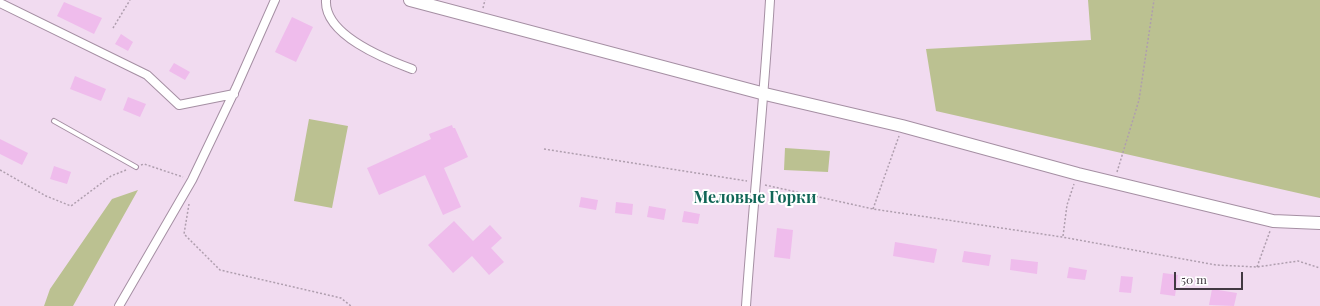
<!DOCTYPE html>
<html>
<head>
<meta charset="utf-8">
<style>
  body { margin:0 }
  #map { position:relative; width:1320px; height:306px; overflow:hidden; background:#f1dbf0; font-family:"Playfair Display",serif }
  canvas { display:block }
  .scale { position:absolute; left:1174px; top:272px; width:69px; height:18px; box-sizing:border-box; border:2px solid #423942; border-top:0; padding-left:5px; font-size:12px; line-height:14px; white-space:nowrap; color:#423942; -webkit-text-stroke:3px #fff; paint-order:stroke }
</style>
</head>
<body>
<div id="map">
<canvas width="1320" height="306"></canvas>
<div class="scale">50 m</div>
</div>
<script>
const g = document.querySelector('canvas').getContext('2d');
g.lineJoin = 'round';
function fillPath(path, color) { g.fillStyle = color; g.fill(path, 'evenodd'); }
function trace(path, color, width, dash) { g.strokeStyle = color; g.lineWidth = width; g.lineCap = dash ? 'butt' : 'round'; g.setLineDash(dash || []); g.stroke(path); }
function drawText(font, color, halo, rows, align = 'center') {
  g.font = font + ' "Playfair Display",serif'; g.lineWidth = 4; g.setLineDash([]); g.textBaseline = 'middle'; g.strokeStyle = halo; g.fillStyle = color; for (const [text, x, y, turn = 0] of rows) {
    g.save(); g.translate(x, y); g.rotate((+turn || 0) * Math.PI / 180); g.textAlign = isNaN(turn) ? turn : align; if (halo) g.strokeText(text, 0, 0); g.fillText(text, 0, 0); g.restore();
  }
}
const green = new Path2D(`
  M1088 0H1320V198L936 111 926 49 1091 40Z
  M309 119 348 126 332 208 294 201Z
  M785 148 830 151 828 172 784 170Z
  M138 190 73 306H44L50 289 112 199Z`);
const building = new Path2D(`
  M64 2 102 18 94 34 57 16Z
  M292 17 313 27 296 62 275 52Z
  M121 34 133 42 128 51 115 44Z
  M174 63 190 72 185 80 169 71Z
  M75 76 106 89 101 101 70 89Z
  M128 97 146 104 140 117 123 110Z
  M452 125 453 128H455L468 157 444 168 461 207 443 215 425 175 379 195 367 168 431 139 429 134Z
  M0 139 28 153 22 165 0 154Z
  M54 166 71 172 67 184 50 179Z
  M581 197 598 200 596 210 579 207Z
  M616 202 633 204 632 215 615 213Z
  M649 206 666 209 664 220 647 217Z
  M684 211 700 214 698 224 682 222Z
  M454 221 473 241 490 225 502 238 491 248 504 262 489 275 472 256 453 273 428 245Z
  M777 228 793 230 790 259 774 257Z
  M895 242 937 249 934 263 893 256Z
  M964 251 991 255 989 266 962 262Z
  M1011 259 1038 262 1037 274 1010 270Z
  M1069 267 1087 270 1085 280 1067 278Z
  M1163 273 1178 275 1175 296 1160 294Z
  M1121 276 1133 277 1131 293 1119 292Z
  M1212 289 1237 293 1234 306 1209 305Z`);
const path = new Path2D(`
  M483 8 485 0
  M113 28 130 0
  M544 149 747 181
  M141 165 144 164 183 177
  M0 170 46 196 71 206 111 176 126 170
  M1117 172 1139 100 1154 0
  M765 185 873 209 1062 237 1216 265 1257 267 1298 261 1320 268
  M189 204 184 234 220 270 341 298 351 306
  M873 209 899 136
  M1063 236 1067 205 1074 184
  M1257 267 1270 231`);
const lane = new Path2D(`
  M54 121 136 167`);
const street = new Path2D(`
  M326 0C324 35 385 59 412 69
  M0 3 147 75 179 105 234 94
  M119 306 192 180 236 88 275 0
  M746 306C753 204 764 102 770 0`);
const secondary = new Path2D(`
  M410 0 765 94 902 126 1078 174 1273 221 1320 223`);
const quarterNames = [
  ["Меловые Горки",755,198]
];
fillPath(green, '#bbc191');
fillPath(building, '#efbcec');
trace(lane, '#a58fa3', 6);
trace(street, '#a58fa3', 10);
trace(secondary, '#a58fa3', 14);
trace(path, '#af9eae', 1.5, [2, 2]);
trace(lane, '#fff', 4);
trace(street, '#fff', 8);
trace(secondary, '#fff', 12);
drawText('bold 16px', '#116657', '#fff', quarterNames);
</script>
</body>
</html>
